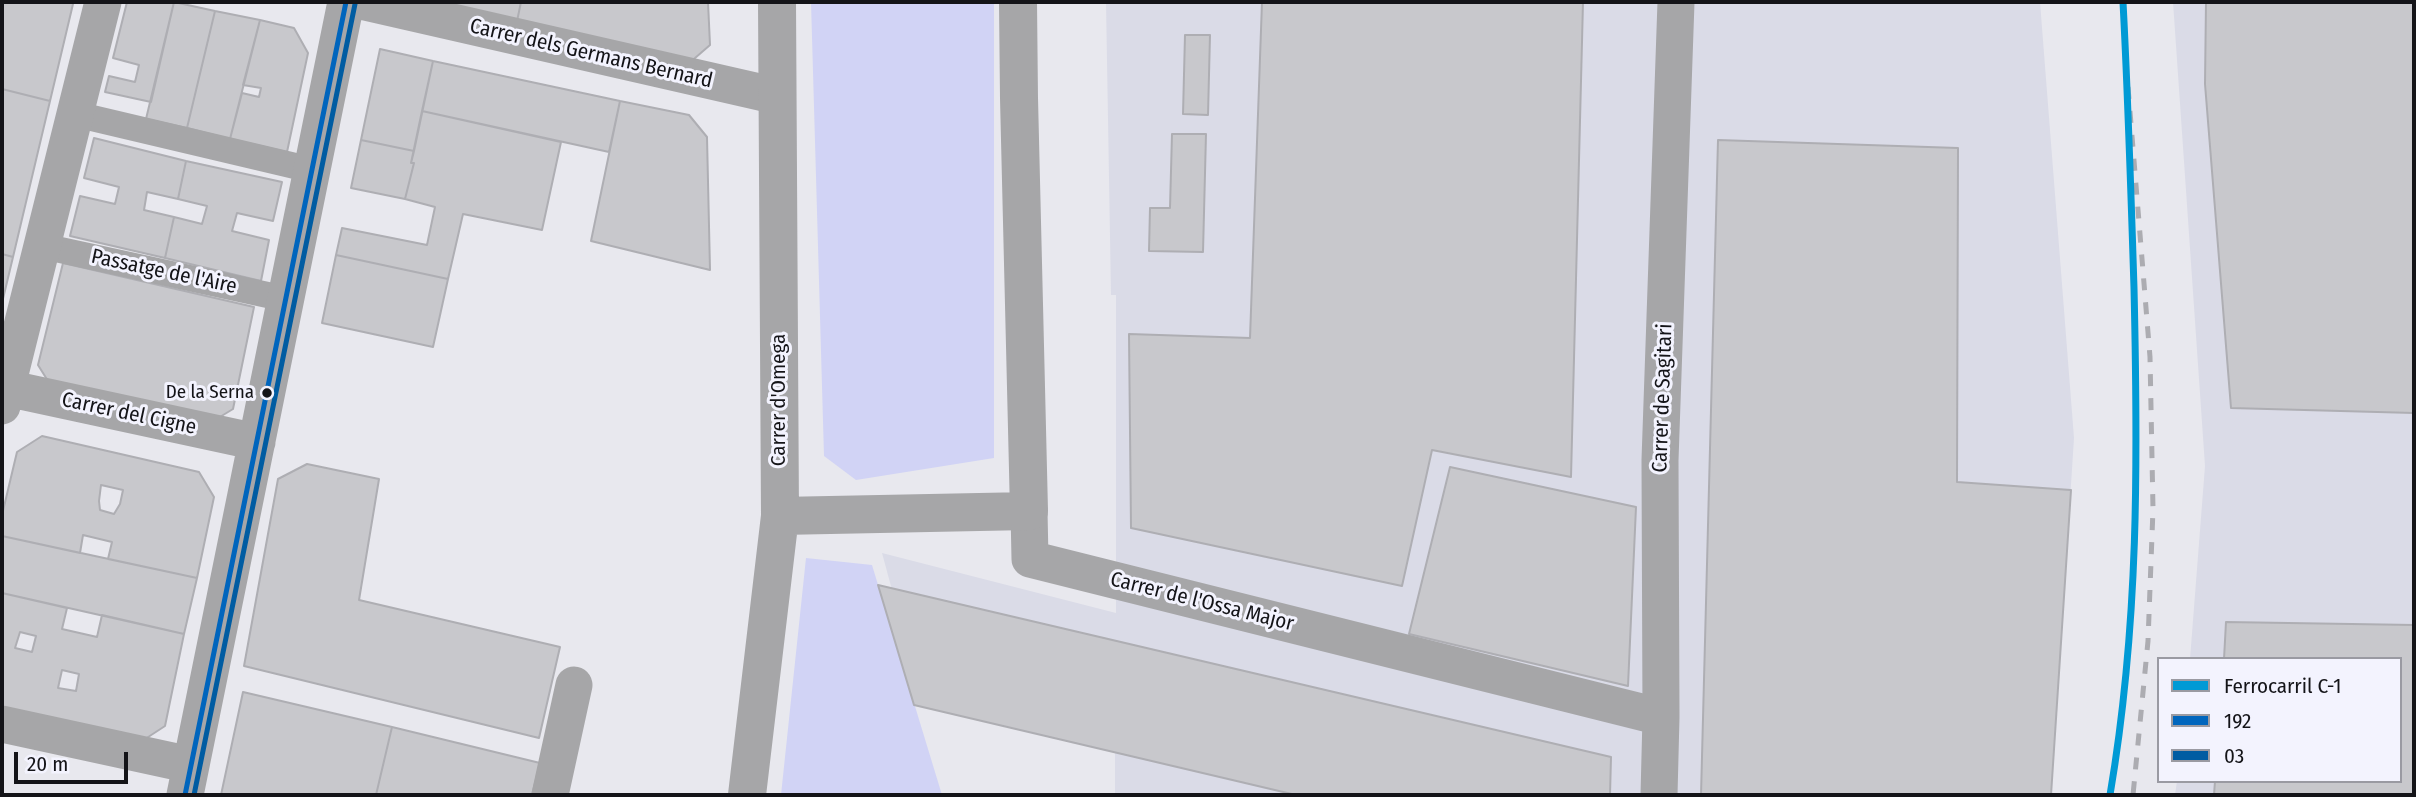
<!DOCTYPE html>
<html>
<head>
<meta charset="utf-8">
<style>
  body { margin:0 }
  #map { position:relative; width:2416px; height:797px; overflow:hidden; background:#e8e8ee; font-family:"Fira Sans Condensed",sans-serif }
  canvas { display:block }
  .frame { position:absolute; inset:0; border:4px solid #141418; pointer-events:none }
  .legend { position:absolute; left:2157px; top:657px; width:245px; height:126px; box-sizing:border-box; background:#f3f3fe; border:2px solid #9a9aa2; margin:0; padding:9px 12px; list-style:none; font-size:21px; color:#141418 }
  .legend li { display:flex; align-items:center; gap:14px; height:35px }
  .legend b { width:35px; border:2px solid #9a9aa2 }
  .scale { position:absolute; left:14px; top:752px; width:114px; height:32px; box-sizing:border-box; border:4px solid #141418; border-top:0; padding-left:9px; font-size:21px; line-height:24px; white-space:nowrap; color:#141418; -webkit-text-stroke:5px #f3f3fe; paint-order:stroke }
</style>
</head>
<body>
<div id="map">
<canvas width="2416" height="797"></canvas>
<div class="frame"></div>
<ul class="legend">
<li><b style="height:9px;background:#009ad5"></b>Ferrocarril C-1</li>
<li><b style="height:9px;background:#0065bd"></b>192</li>
<li><b style="height:9px;background:#005ca2"></b>03</li>
</ul>
<div class="scale">20 m</div>
</div>
<script>
const g = document.querySelector('canvas').getContext('2d');
g.lineJoin = 'round';
function fillPath(path, color) { g.fillStyle = color; g.fill(path, 'evenodd'); }
function trace(path, color, width, dash) { g.strokeStyle = color; g.lineWidth = width; g.lineCap = dash ? 'butt' : 'round'; g.setLineDash(dash || []); g.stroke(path); }
function drawText(font, color, halo, rows, align = 'center') {
  g.font = font + ' "Fira Sans Condensed",sans-serif'; g.lineWidth = 6; g.setLineDash([]); g.textBaseline = 'middle'; g.strokeStyle = halo; g.fillStyle = color; for (const [text, x, y, turn = 0] of rows) {
    g.save(); g.translate(x, y); g.rotate((+turn || 0) * Math.PI / 180); g.textAlign = isNaN(turn) ? turn : align; if (halo) g.strokeText(text, 0, 0); g.fillText(text, 0, 0); g.restore();
  }
}
const built = new Path2D(`
  M1106 2H2040L2074 438 2051 795H1115V735L917 682 882 553 1116 613V295H1111Z
  M2173 2H2414V795H2175L2177 781H2400V659H2190L2205 466Z`);
const green = new Path2D(`
  M811 2H994V458L856 480 824 456Z
  M806 558 872 565 942 795H781Z`);
const building = new Path2D(`
  M2 2H71L73 4 50 101 2 89Z
  M127 2H174L151 102 105 92 109 76 135 82 139 65 113 58Z
  M174 2 215 11 187 128 146 119Z
  M410 2H521L516 26Z
  M521 2H708L710 45 687 65 516 26Z
  M1262 2H1583L1571 477 1432 450 1402 586 1131 528 1129 334 1250 338Z
  M2206 2H2414V413L2231 408 2205 84Z
  M215 11 260 20 230 139 187 128Z
  M260 20 294 28 308 53 287 152 230 139 242 93 259 97 261 88 243 85Z
  M1185 35H1210L1208 115 1183 114Z
  M380 49 433 61 414 151 361 140Z
  M433 61 620 101 609 152 422 111Z
  M2 89 50 101 13 257 2 254Z
  M620 101 689 115 707 137 710 270 591 241Z
  M422 111 561 142 542 230 463 214 448 279 336 255 342 228 427 245 435 207 405 199 414 163H411Z
  M1172 134H1206L1203 252 1149 251 1150 208H1170Z
  M94 138 186 161 178 199 147 192 144 210 174 217 165 258 70 236 80 196 115 204 119 187 84 178Z
  M361 140 414 151 411 163H414L405 199 351 188Z
  M1718 140 1958 148 1957 482 2071 490 2051 795H1701Z
  M186 161 282 182 273 221 237 213 232 231 269 240 261 281 165 258 174 217 202 224 207 206 178 199Z
  M2 254 13 257 2 303Z
  M336 255 448 279 433 347 322 323Z
  M63 263 254 307 233 409 210 423 53 389 38 365Z
  M42 436 199 472 214 497 197 578 108 559 112 542 83 535 80 553 2 536V515L17 452ZM101 485 123 490 120 504 114 514 100 510 99 501Z
  M307 464 379 479 359 600 560 647 539 738 244 666 278 479Z
  M1450 467 1636 507 1628 686 1409 634Z
  M2 536 197 578 184 634 2 593Z
  M878 585 1611 757 1610 795H1296L914 705Z
  M2 593 67 608 62 629 97 637 102 615 184 634 165 726 139 743 2 713ZM20 632 36 636 32 652 15 648ZM62 670 79 674 76 691 58 688Z
  M2226 622 2414 625V795H2214L2215 781H2400V659H2224Z
  M243 692 392 727 376 795H221Z
  M392 727 540 763 532 795H376Z`);
const pedestrian = new Path2D(`
  M75 114 312 170
  M42 246 286 299`);
const minor = new Path2D(`
  M365 2 777 96
  M2 387 257 442
  M2 406 103 2
  M1029 511 1030 559 1661 717
  M2 724 191 765
  M185 795 346 2
  M550 795 574 685
  M1659 795 1661 717 1660 460 1676 2`);
const tertiary = new Path2D(`
  M780 516 1029 511 1019 98 1018 2
  M747 795 780 516 777 2`);
const rail = new Path2D(`
  M2128 87 2150 357 2153 509 2148 641 2133 795`);
const bus1 = new Path2D(`
  M185 795 346 2`);
const bus2 = new Path2D(`
  M194 795 355 4`);
const rail1 = new Path2D(`
  M2110 795C2139 624 2138 461 2134 288 2131 193 2128 97 2123 2`);
const markers = [
  [267,393,6,"#141418"]
];
const busNames = [
  ["De la Serna",254,393]
];
const streetNames = [
  ["Carrer dels Germans Bernard",591,54,13],
  ["Passatge de l'Aire",164,272,12],
  ["Carrer de Sagitari",1663,398,-88],
  ["Carrer d'Omega",779,400,-90],
  ["Carrer del Cigne",129,414,12],
  ["Carrer de l'Ossa Major",1202,602,14]
];
fillPath(built, '#dadbe7');
fillPath(green, '#d1d3f5');
fillPath(building, '#c8c8cc');
trace(building, '#aeaeb3', 2);
trace(pedestrian, '#a6a6a8', 26);
trace(minor, '#a6a6a8', 37);
trace(tertiary, '#a6a6a8', 38);
trace(rail, '#acacb1', 5, [12, 12]);
trace(bus1, '#0065bd', 5);
trace(bus2, '#005ca2', 5);
trace(rail1, '#009ad5', 7);
for (const [x, y, r, color] of markers) { const dot = new Path2D(); dot.arc(x, y, r, 0, 2 * Math.PI); g.fillStyle = color; g.fill(dot); trace(dot, '#f3f3fe', 2.5); }
drawText('19px', '#141418', '#f3f3fe', busNames, 'right');
drawText('21px', '#141418', '#f3f3fe', streetNames);
</script>
</body>
</html>
